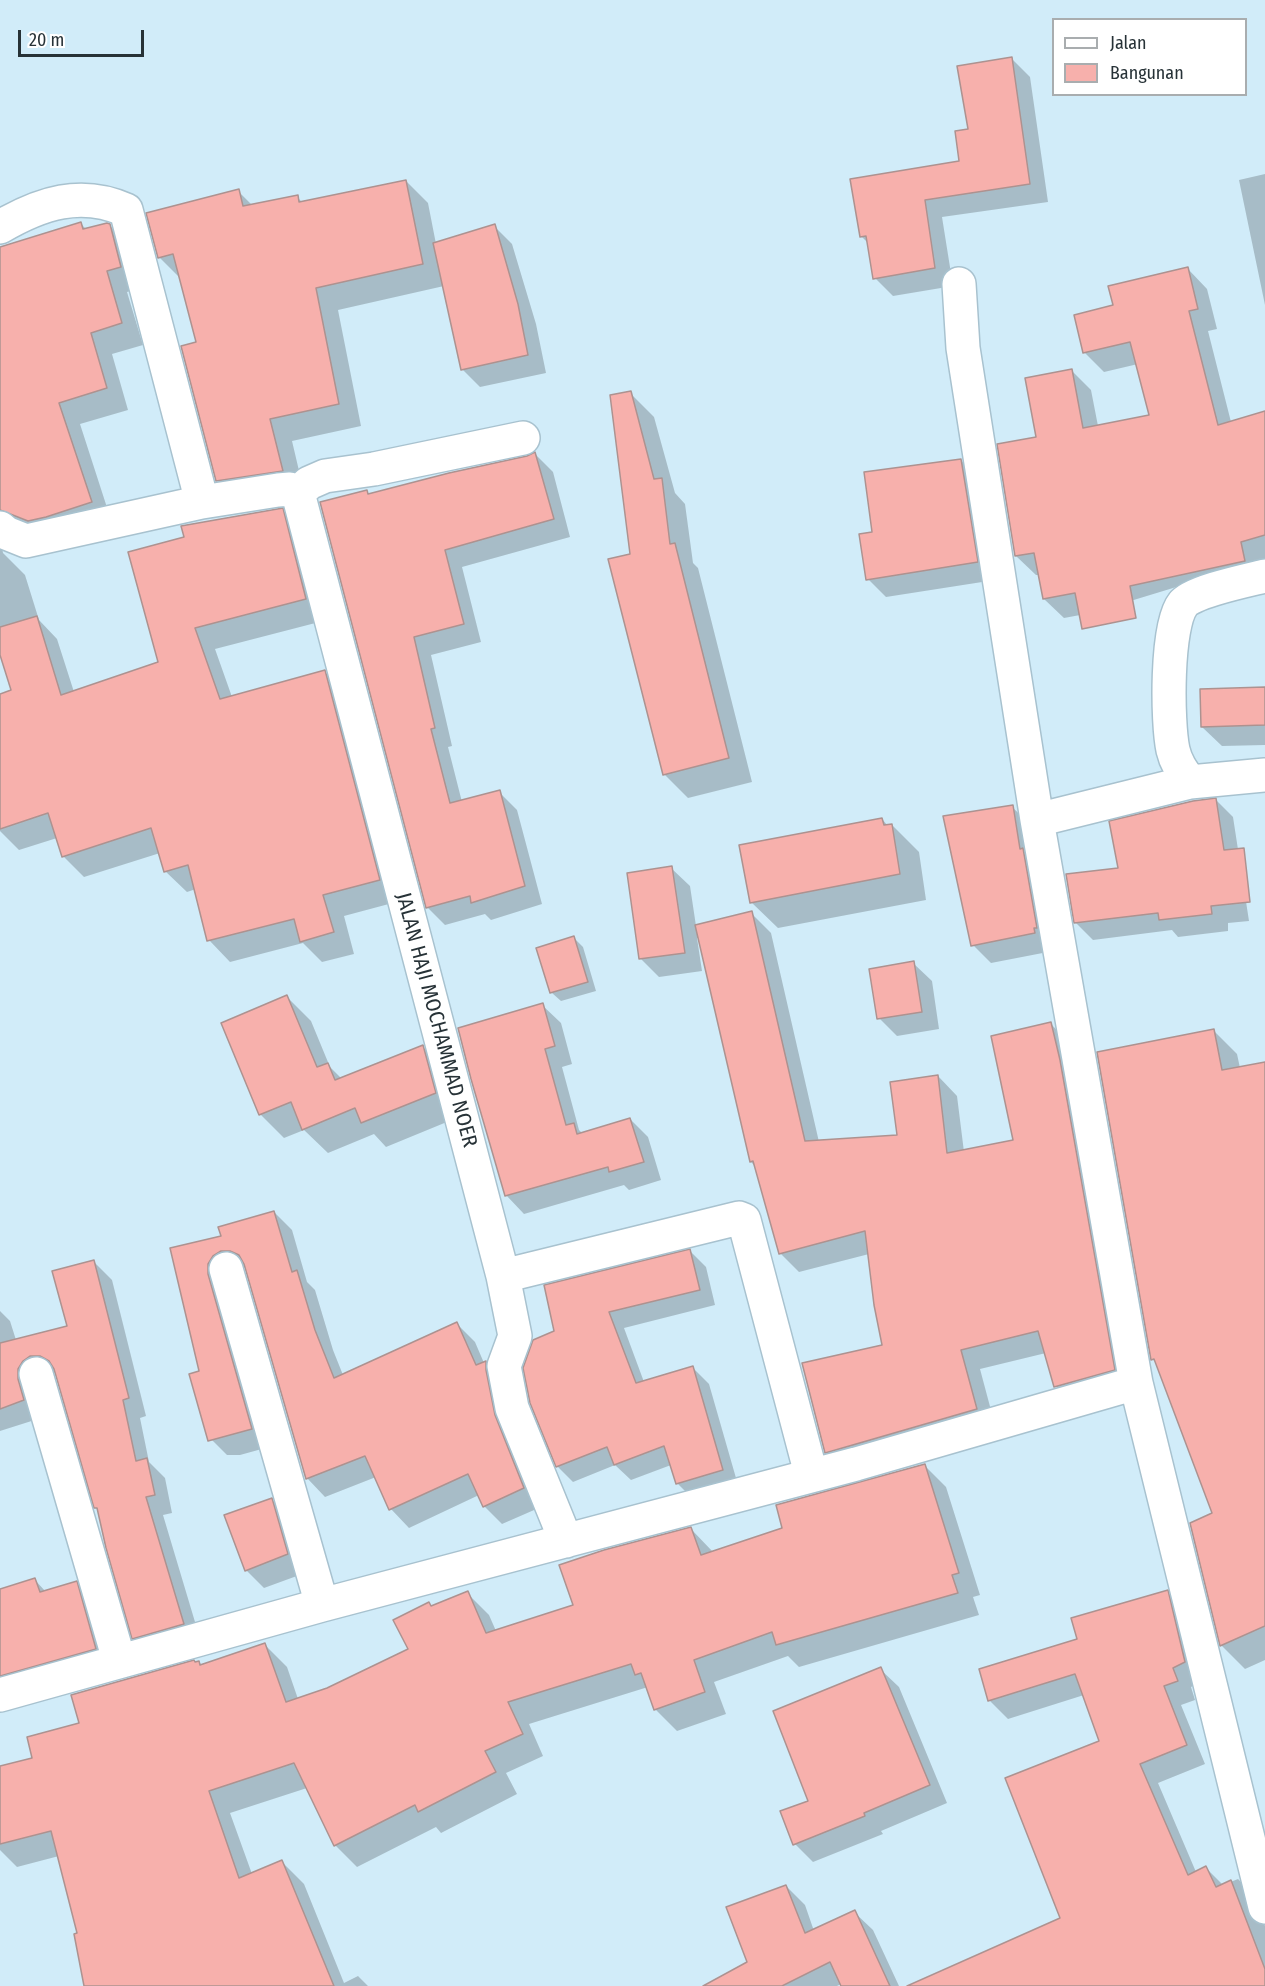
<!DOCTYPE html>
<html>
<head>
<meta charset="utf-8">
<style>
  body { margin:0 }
  #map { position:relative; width:1265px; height:1986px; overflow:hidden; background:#d1ecf9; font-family:"Fira Sans Condensed",sans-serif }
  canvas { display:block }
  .legend { position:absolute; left:1052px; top:18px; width:195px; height:78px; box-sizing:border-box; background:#fff; border:2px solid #a9adaf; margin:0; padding:8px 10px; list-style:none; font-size:18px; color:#273237 }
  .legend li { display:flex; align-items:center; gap:12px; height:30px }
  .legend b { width:30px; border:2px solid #a9adaf }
  .scale { position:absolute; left:18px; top:30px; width:126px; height:27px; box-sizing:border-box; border:3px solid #273237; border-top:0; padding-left:8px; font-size:18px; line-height:21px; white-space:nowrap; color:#273237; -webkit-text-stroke:4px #fff; paint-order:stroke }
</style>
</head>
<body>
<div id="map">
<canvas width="1265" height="1986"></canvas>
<ul class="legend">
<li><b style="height:8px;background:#fff"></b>Jalan</li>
<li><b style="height:16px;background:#f7b0ac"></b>Bangunan</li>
</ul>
<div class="scale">20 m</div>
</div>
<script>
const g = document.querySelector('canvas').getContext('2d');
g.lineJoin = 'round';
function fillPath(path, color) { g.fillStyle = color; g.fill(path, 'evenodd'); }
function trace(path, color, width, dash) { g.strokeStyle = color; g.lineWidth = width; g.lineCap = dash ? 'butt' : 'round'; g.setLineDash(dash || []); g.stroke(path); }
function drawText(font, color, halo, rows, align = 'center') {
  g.font = font + ' "Fira Sans Condensed",sans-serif'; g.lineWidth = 6; g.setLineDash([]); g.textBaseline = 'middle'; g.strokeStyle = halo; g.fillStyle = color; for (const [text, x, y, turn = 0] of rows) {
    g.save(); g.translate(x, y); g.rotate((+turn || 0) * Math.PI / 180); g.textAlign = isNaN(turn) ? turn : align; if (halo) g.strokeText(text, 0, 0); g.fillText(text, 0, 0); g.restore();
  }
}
const shadow = new Path2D(`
  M1012 59 1030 77 1048 202 942 217 953 286 893 296 875 278 869 244 861 236 961 162 970 130Z
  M1265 174V305L1239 180Z
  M406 181 428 203 436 244 494 226 512 244 536 324 546 373 480 387 462 369 444 286 338 310 361 426 292 441 304 492 240 502 217 480 197 343 181 279 159 257 238 191 253 206 297 197 303 203Z
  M81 224 87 230 110 226 131 247 142 288 127 292 143 345 112 354 128 410 80 424 112 523 2 547 3 553 25 575 39 620 57 639 74 692 160 663 282 510 303 531 327 620 215 649 232 697 324 671 346 693 400 901 344 916 354 954 322 962 303 943 230 962 209 940 196 889 187 892 165 871 160 853 84 877 63 856 57 838 19 850 0 831V695L13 691 0 650V252Z
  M1188 269 1207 289 1217 329 1208 331 1231 422 1265 412V560L1091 613 1064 618 1044 599 1040 575H1036L1016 556 1038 438 1071 370 1091 390 1098 426 1151 416 1138 364 1104 372 1084 352 1114 306Z
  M630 393 654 417 675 493 685 504 693 563 698 568 752 782 688 798 664 774Z
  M535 454 553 472 570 537 462 567 481 642 431 655 452 746 448 747 462 802 499 792 517 810 542 904 491 920 485 914 445 925 427 907 366 491 370 495 527 458Z
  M961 460 979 479 995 580 886 597 868 579 874 533Z
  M1265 689V745L1222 746 1202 727Z
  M1216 800 1233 817 1249 921 1228 923V931L1178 937 1172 930 1093 940 1076 923 1120 870Z
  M1012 807 1031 825 1053 951 991 963 973 945Z
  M882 819 888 826 892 825 919 852 926 900 778 928 751 902Z
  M671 868 690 886 696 926 751 913 771 933 819 1142 898 1136 938 1076 957 1096 964 1152 1015 1141 1051 1024 1070 1044 1133 1389 1075 1406 1056 1386 1046 1353 980 1369 996 1429 846 1471 826 1452 883 1346 869 1254 799 1272 780 1253 756 1167 751 1162 700 938H697L702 971 659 977 641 959Z
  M574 938 583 947 596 991 561 1001 552 993 538 949Z
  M913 963 932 981 939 1029 897 1036 879 1018Z
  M287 997 311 1021 330 1067 342 1079 423 1047 447 1071 459 1117 386 1147 374 1134 328 1153 304 1130 284 1138 260 1114Z
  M542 1005 561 1023 572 1064 562 1067 579 1130 583 1134 630 1119 648 1137 661 1180 629 1190 624 1185 524 1214 506 1195Z
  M1213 1030 1237 1054 1240 1068 1265 1063V1660L1245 1669 1222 1646 1191 1524 1214 1514 1158 1364 1152 1359Z
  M274 1212 292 1230 307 1282 315 1290 333 1350 343 1375 457 1324 475 1342 484 1363H486L504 1380 541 1507 502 1524 484 1506 479 1495 409 1528 391 1509 376 1477 325 1497 307 1478 247 1268H240L269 1447 240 1455H227L209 1437 201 1372 172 1249 223 1237Z
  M690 1251 706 1267 715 1305 624 1328 644 1382 693 1368 709 1384 738 1485 693 1499 677 1483 671 1465 631 1480 615 1465 573 1482 557 1466 556 1331Z
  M94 1262 112 1280 146 1416 140 1418 149 1462 165 1478 172 1513 163 1515 201 1642 152 1656 134 1638 99 1511 96 1507 57 1373 49 1374 41 1418 0 1431V1311L10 1321 16 1340 68 1327Z
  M924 1465 946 1487 980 1595 973 1597 979 1615 799 1667 788 1656 714 1682 726 1714 677 1731 655 1709 648 1687 529 1724 543 1756 506 1773 517 1794 441 1833 436 1827 357 1867 335 1845 307 1788 230 1813 252 1874 282 1862 304 1884 344 1983 358 1976 368 1986H86L79 1935 59 1856 17 1867 0 1850V1767L34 1759 81 1724 195 1663 199 1662 203 1666 265 1645 287 1667 298 1699 327 1689 410 1650 429 1604 433 1607 467 1593 489 1615 496 1631 575 1606 691 1529 713 1552 784 1529Z
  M271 1499 290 1517 305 1573 264 1588 246 1570Z
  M35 1580 46 1592 76 1583 94 1601 113 1666 0 1699V1590Z
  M1167 1592 1186 1611 1203 1681 1191 1687 1195 1700 1181 1705 1205 1764 1158 1783 1196 1872 1206 1868 1223 1885 1238 1879 1257 1898 1265 1926V1986H910L1062 1919 1101 1742 1084 1695 1008 1719 990 1701 981 1670 1079 1640Z
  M880 1669 899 1687 947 1803 881 1831 883 1834 813 1862 795 1844 810 1801Z
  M786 1886 805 1905 814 1931 854 1912 873 1930 899 1986H842L841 1984 837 1986H706L749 1963Z`);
const building = new Path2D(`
  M1012 57 1030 184 925 200 935 268 873 279 866 236 860 237 850 179 959 161 955 131 968 129 957 66Z
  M406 180 423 264 316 288 339 404 270 419 283 471 216 481 181 346 196 342 173 254 158 258 146 213 239 189 243 206 298 195 299 202Z
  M81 222 83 229 107 223 110 224 121 267 107 271 122 323 91 333 107 388 59 403 92 502 46 517 28 521 0 510V247Z
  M495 224 518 304 528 355 461 370 433 243Z
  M1188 267 1198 309 1189 311 1218 425 1265 411V535L1241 542 1245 561 1130 586 1136 618 1082 629 1075 593 1043 599 1034 553 1015 556 997 444 1036 437 1025 378 1072 369 1083 428 1149 415 1130 342 1083 353 1074 315 1113 305 1108 286Z
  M631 391 654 479 662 478 670 544 675 543 729 758 663 775 608 559 630 554 610 395Z
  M535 452 554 519 445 550 464 624 414 637 435 728 431 729 450 803 500 790 525 886 471 903 470 896 426 908 320 502 367 490 368 494 449 473 527 456Z
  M961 459 978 562 866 580 859 534 872 532 864 472Z
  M283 508 306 599 195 628 220 699 325 670 380 880 323 895 334 932 300 942 294 919 207 941 188 865 164 872 151 828 62 857 48 813 0 829V694L11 690 0 655V627L37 616 61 695 158 662 128 552 184 537 181 526Z
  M1265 687V725L1201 727 1200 689Z
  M1216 798 1224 850 1244 848 1250 902 1211 906 1212 914 1159 920 1158 913 1074 923 1066 874 1118 868 1109 821 1193 801Z
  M1013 805 1020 849 1023 848 1037 928H1034L1035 933 971 946 943 816Z
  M882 818 884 825 892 824 900 874 750 903 739 845Z
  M672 866 685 953 639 959 627 873Z
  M752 911 805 1141 897 1135 890 1082 938 1075 947 1153 1013 1140 991 1036 1051 1022 1060 1060 1115 1370 1054 1387 1038 1331 961 1350 977 1409 825 1453 802 1363 882 1345 874 1305 865 1231 779 1254 753 1161 750 1162 695 925Z
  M574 936 588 982 550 993 536 948Z
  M914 961 922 1012 877 1019 869 969Z
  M287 995 317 1067 328 1063 335 1080 423 1045 436 1093 361 1123 355 1108 302 1130 291 1102 259 1115 221 1023Z
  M543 1003 555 1046 545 1049 566 1125 574 1123 577 1134 630 1118 644 1162 609 1172 608 1167 505 1196 471 1079 458 1028Z
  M1214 1029 1222 1070 1265 1062V1626L1220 1646 1190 1523 1212 1513 1154 1359 1151 1360 1097 1052Z
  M274 1211 292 1272 297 1270 315 1330 334 1378 457 1322 476 1365 486 1361V1370L495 1415 524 1488 483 1507 468 1474 389 1510 365 1456 306 1479 244 1264 239 1255 230 1251H221L213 1256 208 1264V1274L252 1429 208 1441 189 1374 199 1371 170 1248 221 1236 218 1227Z
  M690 1249 700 1290 609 1312 636 1383 693 1366 723 1470 676 1484 664 1446 614 1465 607 1447 556 1467 530 1403 523 1368 533 1340 554 1331 544 1285Z
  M94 1260 129 1398 123 1400 136 1461 147 1458 155 1495 146 1497 184 1624 132 1639 106 1548 97 1508H94L54 1369 49 1361 40 1356H30L23 1361 18 1369V1379L24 1400 0 1409V1343L67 1326 52 1271Z
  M925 1464 959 1573 952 1575 958 1593 776 1645 772 1632 694 1660 705 1692 654 1710 641 1673 635 1675 631 1664 508 1702 523 1734 485 1751 496 1772 418 1812 415 1805 334 1846 294 1763 209 1791 239 1878 282 1860 334 1986H84L74 1934 77 1933 51 1831 0 1844V1766L32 1758 27 1737 79 1723 71 1695 194 1660 195 1662 199 1661 200 1665 265 1643 286 1702 327 1688 408 1649 393 1620 429 1602 431 1606 468 1591 486 1633 573 1605 559 1565 604 1550 691 1527 701 1555 782 1528 776 1505Z
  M272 1498 288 1554 245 1571 224 1515Z
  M35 1578 40 1592 77 1581 96 1649 0 1676V1589Z
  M1168 1590 1185 1662 1173 1668 1178 1681 1164 1686 1187 1745 1140 1764 1188 1875 1206 1866 1216 1887 1231 1880 1265 1969V1986H907L1060 1918 1005 1778 1099 1741 1075 1674 988 1701 979 1669 1077 1639 1071 1618Z
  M881 1667 930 1785 864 1813 865 1816 793 1845 780 1811 808 1801 773 1711Z
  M786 1885 805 1933 855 1910 890 1986H841L830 1962 782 1986H703L747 1962 726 1907Z`);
const minor = new Path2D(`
  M0 227C41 203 81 190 126 210L202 502 278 490 290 489 298 493 309 483 325 476 374 469 523 438
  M959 284 963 348 1037 820 1136 1383 1265 1907
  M298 493 503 1276 515 1336 504 1366 512 1408 566 1541
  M0 528 6 533 26 541 202 502
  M1190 782C1182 771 1176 763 1173 750 1167 722 1166 625 1183 604 1191 592 1249 580 1265 576
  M1037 820 1190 782 1265 775
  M226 1269 322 1605
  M503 1276 739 1218 744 1220 811 1474
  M36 1374 119 1660
  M0 1695 322 1605 856 1464 1136 1383`);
const streetNames = [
  ["JALAN HAJI MOCHAMMAD NOER",436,1020,75]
];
fillPath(shadow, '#0003');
fillPath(building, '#f7b0ac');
trace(building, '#ad9290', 1.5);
trace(minor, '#a8c2cf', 36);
trace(minor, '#fff', 33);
drawText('21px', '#273237', '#fff', streetNames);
</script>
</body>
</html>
